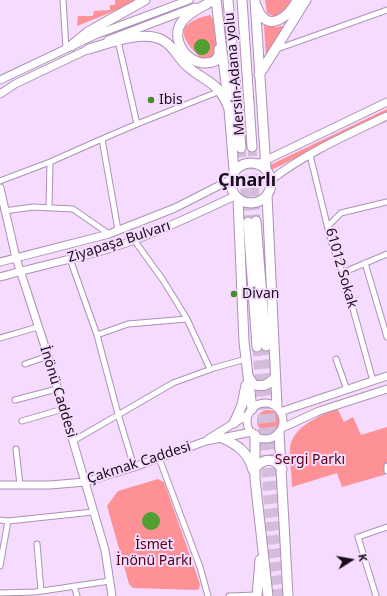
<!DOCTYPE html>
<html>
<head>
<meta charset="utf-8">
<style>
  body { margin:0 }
  #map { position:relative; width:387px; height:596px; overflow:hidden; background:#f5dbfd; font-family:"Noto Sans",sans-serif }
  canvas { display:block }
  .north { position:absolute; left:331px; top:540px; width:40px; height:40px; -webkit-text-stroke:3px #f5dbfd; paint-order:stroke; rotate:79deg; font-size:11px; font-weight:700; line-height:16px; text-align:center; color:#180d1c }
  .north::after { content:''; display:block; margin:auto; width:14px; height:18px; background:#180d1c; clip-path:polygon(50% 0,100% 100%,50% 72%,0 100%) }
</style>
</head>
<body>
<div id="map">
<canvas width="387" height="596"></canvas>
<div class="north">K</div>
</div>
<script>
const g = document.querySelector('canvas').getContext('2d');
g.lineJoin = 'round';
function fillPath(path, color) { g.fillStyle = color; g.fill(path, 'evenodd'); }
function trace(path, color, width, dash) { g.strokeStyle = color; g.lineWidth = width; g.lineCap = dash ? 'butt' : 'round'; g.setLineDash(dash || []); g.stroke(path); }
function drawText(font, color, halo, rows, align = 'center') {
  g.font = font + ' "Noto Sans",sans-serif'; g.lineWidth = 4; g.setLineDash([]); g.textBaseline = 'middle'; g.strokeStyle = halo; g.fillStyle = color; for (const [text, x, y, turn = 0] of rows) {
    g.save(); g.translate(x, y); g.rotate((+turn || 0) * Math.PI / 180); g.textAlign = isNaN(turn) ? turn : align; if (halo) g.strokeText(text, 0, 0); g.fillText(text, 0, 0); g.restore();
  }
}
const green = new Path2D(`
  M115 0H141L77 26 78 16H93L94 11 110 10V5H115Z
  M265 0H293L289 13 276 18 267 13Z
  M210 15 213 19 219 50 211 59H202C178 37 175 23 210 15Z
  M264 25 276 27 288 25 266 58Z
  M387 109V114L271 170 270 165Z
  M337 408 344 422 353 417 361 435 387 427V472L384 475 342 487 337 473 292 487C292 474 289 461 290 449 291 427 320 416 337 408Z
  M257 421a11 11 0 1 1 22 0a11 11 0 1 1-22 0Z
  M158 479 164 482 200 584 199 589 196 590 133 588 129 584 107 506 118 491Z`);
const water = new Path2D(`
  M194 47a8 8 0 1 1 16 0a8 8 0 1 1-16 0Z
  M142 521a9 9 0 1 1 18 0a9 9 0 1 1-18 0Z`);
const trunkTunnel = new Path2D(`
  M252 147 256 221
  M241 148 248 222
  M266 346 283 596
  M257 347 275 596`);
const minor = new Path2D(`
  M63 0 66 49
  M118 41 137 124 220 91
  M277 49 387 10
  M102 139 137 124
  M310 155 331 241 345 280 373 381
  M0 181 50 162 102 139 118 230
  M49 207 50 162
  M4 211 33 207 73 209 109 234
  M328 226 341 213 387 202
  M134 240 163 280 187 319 210 369
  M70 259 97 335 118 414 134 467
  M365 263 387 337
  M342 273 387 254
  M97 335 128 324 187 319
  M0 338 38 327
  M336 359 347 390
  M25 364 48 356
  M15 400 57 389
  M22 421 63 409
  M73 441 173 383 214 368 246 359
  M16 449 20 485
  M159 458 200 567 208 596
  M387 466V471
  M0 520 8 521 93 512
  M37 544 41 591
  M0 566 8 521
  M74 586 77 596
  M0 593 35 592 110 581
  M229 596 257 595
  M376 596 358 537 387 527`);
const secondary = new Path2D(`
  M108 40 195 7
  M0 80 95 35 189 0
  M0 94 15 84 93 47
  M258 164 387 102
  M271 180C306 153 347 135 387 116
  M0 188 16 258 48 356 105 550 112 596
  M0 262 109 234 175 208 230 180
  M0 277C31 268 63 261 94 253 143 240 189 217 235 196
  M247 421a18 18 0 1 1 36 0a18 18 0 1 1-36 0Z
  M280 412 387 376
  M282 428 319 411 387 389
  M208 439 249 414
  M0 485H50L85 482 134 467 206 441 252 432`);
const trunk = new Path2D(`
  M214 0C204 6 187 13 181 23 169 42 192 71 215 61L219 55V49
  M216 0 229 109 234 170
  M228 0 241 148
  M242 0 252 147
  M255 0 266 169
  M257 7C266 34 289 18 297 0
  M71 46 88 32 145 0
  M89 49C109 43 145 29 164 41 174 47 178 58 187 66 206 83 219 81 229 109
  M259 75 306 0
  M231 183a20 20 0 1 1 40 0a20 20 0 1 1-40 0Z
  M267 195 277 407
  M238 199 244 342 252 409
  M256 221 266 346
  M248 222 257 347
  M248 376 253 384C262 388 269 385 275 377
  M234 423 242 405 246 385
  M279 433 288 596
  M255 435V479L268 596
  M222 438C238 445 248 452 253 470
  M255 468C264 458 274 457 282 469
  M257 596 260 560`);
const markers = [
  [151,100,4,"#488a2d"],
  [234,294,4,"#488a2d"]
];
const streetNames = [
  ["Mersin-Adana yolu",235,74,-95],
  ["Ziyapaşa Bulvarı",119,242,-18],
  ["61012 Sokak",341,268,74],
  ["İnönü Caddesi",58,392,73],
  ["Çakmak Caddesi",139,463,-18]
];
const poiNames = [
  ["Ibis",159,100],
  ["Divan",242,294]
];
const parkNames = [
  ["Sergi Parkı",310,460],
  ["İsmet",154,545],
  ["İnönü Parkı",154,561]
];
const districtNames = [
  ["Çınarlı",247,181]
];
fillPath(green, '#fd9195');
fillPath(water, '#519e32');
trace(trunkTunnel, '#d4bcdb', 9, [9, 4.5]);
trace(minor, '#ad90b7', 7);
trace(secondary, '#ad90b7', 9);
trace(trunk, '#ad90b7', 11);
trace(minor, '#fff', 5);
trace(secondary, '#fff', 7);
trace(trunk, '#fff', 9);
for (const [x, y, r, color] of markers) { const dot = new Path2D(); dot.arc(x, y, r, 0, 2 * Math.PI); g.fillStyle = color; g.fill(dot); trace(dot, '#f5dbfd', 1.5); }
drawText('14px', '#180d1c', '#f5dbfd', streetNames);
drawText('14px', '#180d1c', '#f5dbfd', poiNames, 'left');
drawText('14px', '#540012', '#f5dbfd', parkNames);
drawText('bold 18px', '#180d1c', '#f5dbfd', districtNames);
</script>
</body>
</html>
